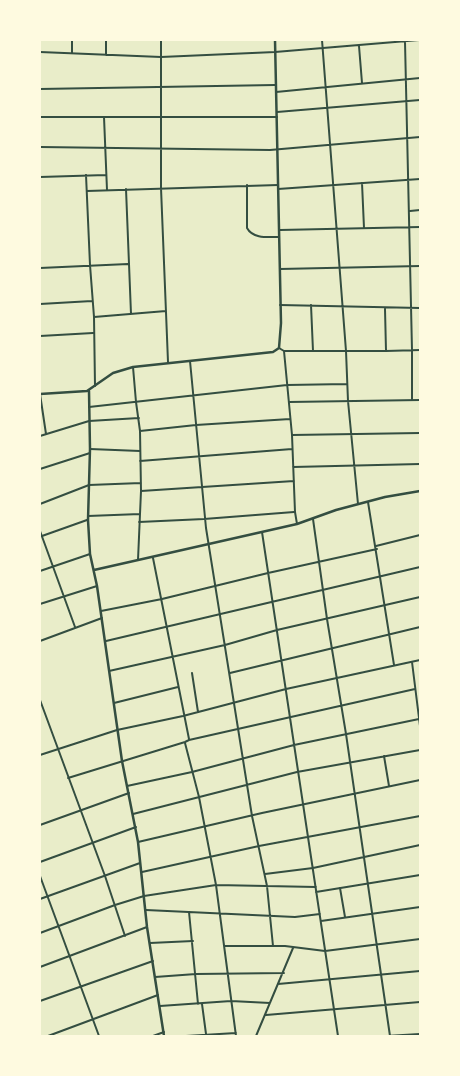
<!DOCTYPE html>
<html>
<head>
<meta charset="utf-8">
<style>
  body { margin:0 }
  #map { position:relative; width:460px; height:1076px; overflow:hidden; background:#e9edc9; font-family:Overpass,sans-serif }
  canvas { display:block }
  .frame { position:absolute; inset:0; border:41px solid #fefae0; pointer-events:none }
</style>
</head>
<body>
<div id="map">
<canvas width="460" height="1076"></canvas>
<div class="frame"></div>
</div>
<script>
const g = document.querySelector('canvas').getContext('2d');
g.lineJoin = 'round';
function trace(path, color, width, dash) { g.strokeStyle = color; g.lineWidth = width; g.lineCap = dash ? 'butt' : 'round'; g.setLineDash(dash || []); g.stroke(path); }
const minor = new Path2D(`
  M161 40V188L168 362
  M322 40 346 351 348 401 358 504
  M405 42 412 350V400
  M359 46 362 83
  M40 52 161 57 275 52 419 40
  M72 53V40
  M106 55V40
  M40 89 275 85
  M276 92 420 78
  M277 112 420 100
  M40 117H277
  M104 117 107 190
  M40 147 270 150 420 137
  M86 175 90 265 94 317 95 386
  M40 177 106 175
  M362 183 364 228
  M247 185V228C253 239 268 237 279 237
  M126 189 131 314
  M278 189 420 179
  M87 191 278 185
  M410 211 420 210
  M280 230 420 227
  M40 268 128 264
  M280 269 420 266
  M40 304 92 301
  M280 305 420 308
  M311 305 313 351
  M385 309 386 351
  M94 317 166 311
  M40 336 93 333
  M279 348 284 351H386L420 350
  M284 351 292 435 295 512 297 524
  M190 361 206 528 252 816 267 886 273 946
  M133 367 136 402 140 431 141 491 138 560
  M40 394 46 434
  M289 402 420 400
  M89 407 287 385 347 384
  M140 431 196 425 290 419
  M292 435 420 433
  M40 436 89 421 139 418
  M90 449 140 451
  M140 461 292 449
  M293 467 420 464
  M40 469 90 453
  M141 491 294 481
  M368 502 394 665
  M40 504 89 485 141 483
  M88 516 140 514
  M313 519 327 619 346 734 390 1036
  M139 522 204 519 294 512
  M40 531 75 627
  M262 532 338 1036
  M42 536 87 520
  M376 546 420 535
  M153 558 189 739
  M40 571 90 554
  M40 604 97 586
  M101 611 162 599 268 573 377 549
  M40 641 102 618
  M106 641 420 567
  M412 662 420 726
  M109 671 225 645 277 630 420 597
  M192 673 198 712
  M230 673 420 627
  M40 700 105 876 125 936
  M114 703 178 687
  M185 743 199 797 216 885 236 1036
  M40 755 117 730 183 716 286 689 420 660
  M384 756 389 786
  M68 778 185 742 189 740 415 689
  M127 786 192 772 294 745 419 719
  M133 814 297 772 420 750
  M40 825 129 793
  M138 842 262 813 420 780
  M40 862 136 827
  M142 872 259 846 420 816
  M265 874 313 868 420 845
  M40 876 99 1036
  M340 888 345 917
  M316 892 420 875
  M40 899 140 863
  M146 910 295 917 320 914
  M189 912 198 1004
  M321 921 420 907
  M40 933 115 905 144 896 216 885 316 887
  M150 943 193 941
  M225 946H285L325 951 420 939
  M40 967 147 927
  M155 977 196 974 284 973
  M278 984 420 971
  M40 1001 153 961
  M202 1004 206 1034
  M160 1006 231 1001 270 1003
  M266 1015 420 1002
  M48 1036 158 995
  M153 1036 164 1032
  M186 1036 236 1033
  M256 1036 293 948
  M386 1036 420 1034`);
const tertiary = new Path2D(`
  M89 391 90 449 88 520 90 554 97 586 122 761 138 842 147 927 164 1036
  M40 394 87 391 113 373 133 367 273 352 279 348 281 323 275 40
  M94 570 297 524 336 510 385 497 420 491`);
trace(minor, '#344e41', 2);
trace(tertiary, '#344e41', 2.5);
</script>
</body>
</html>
